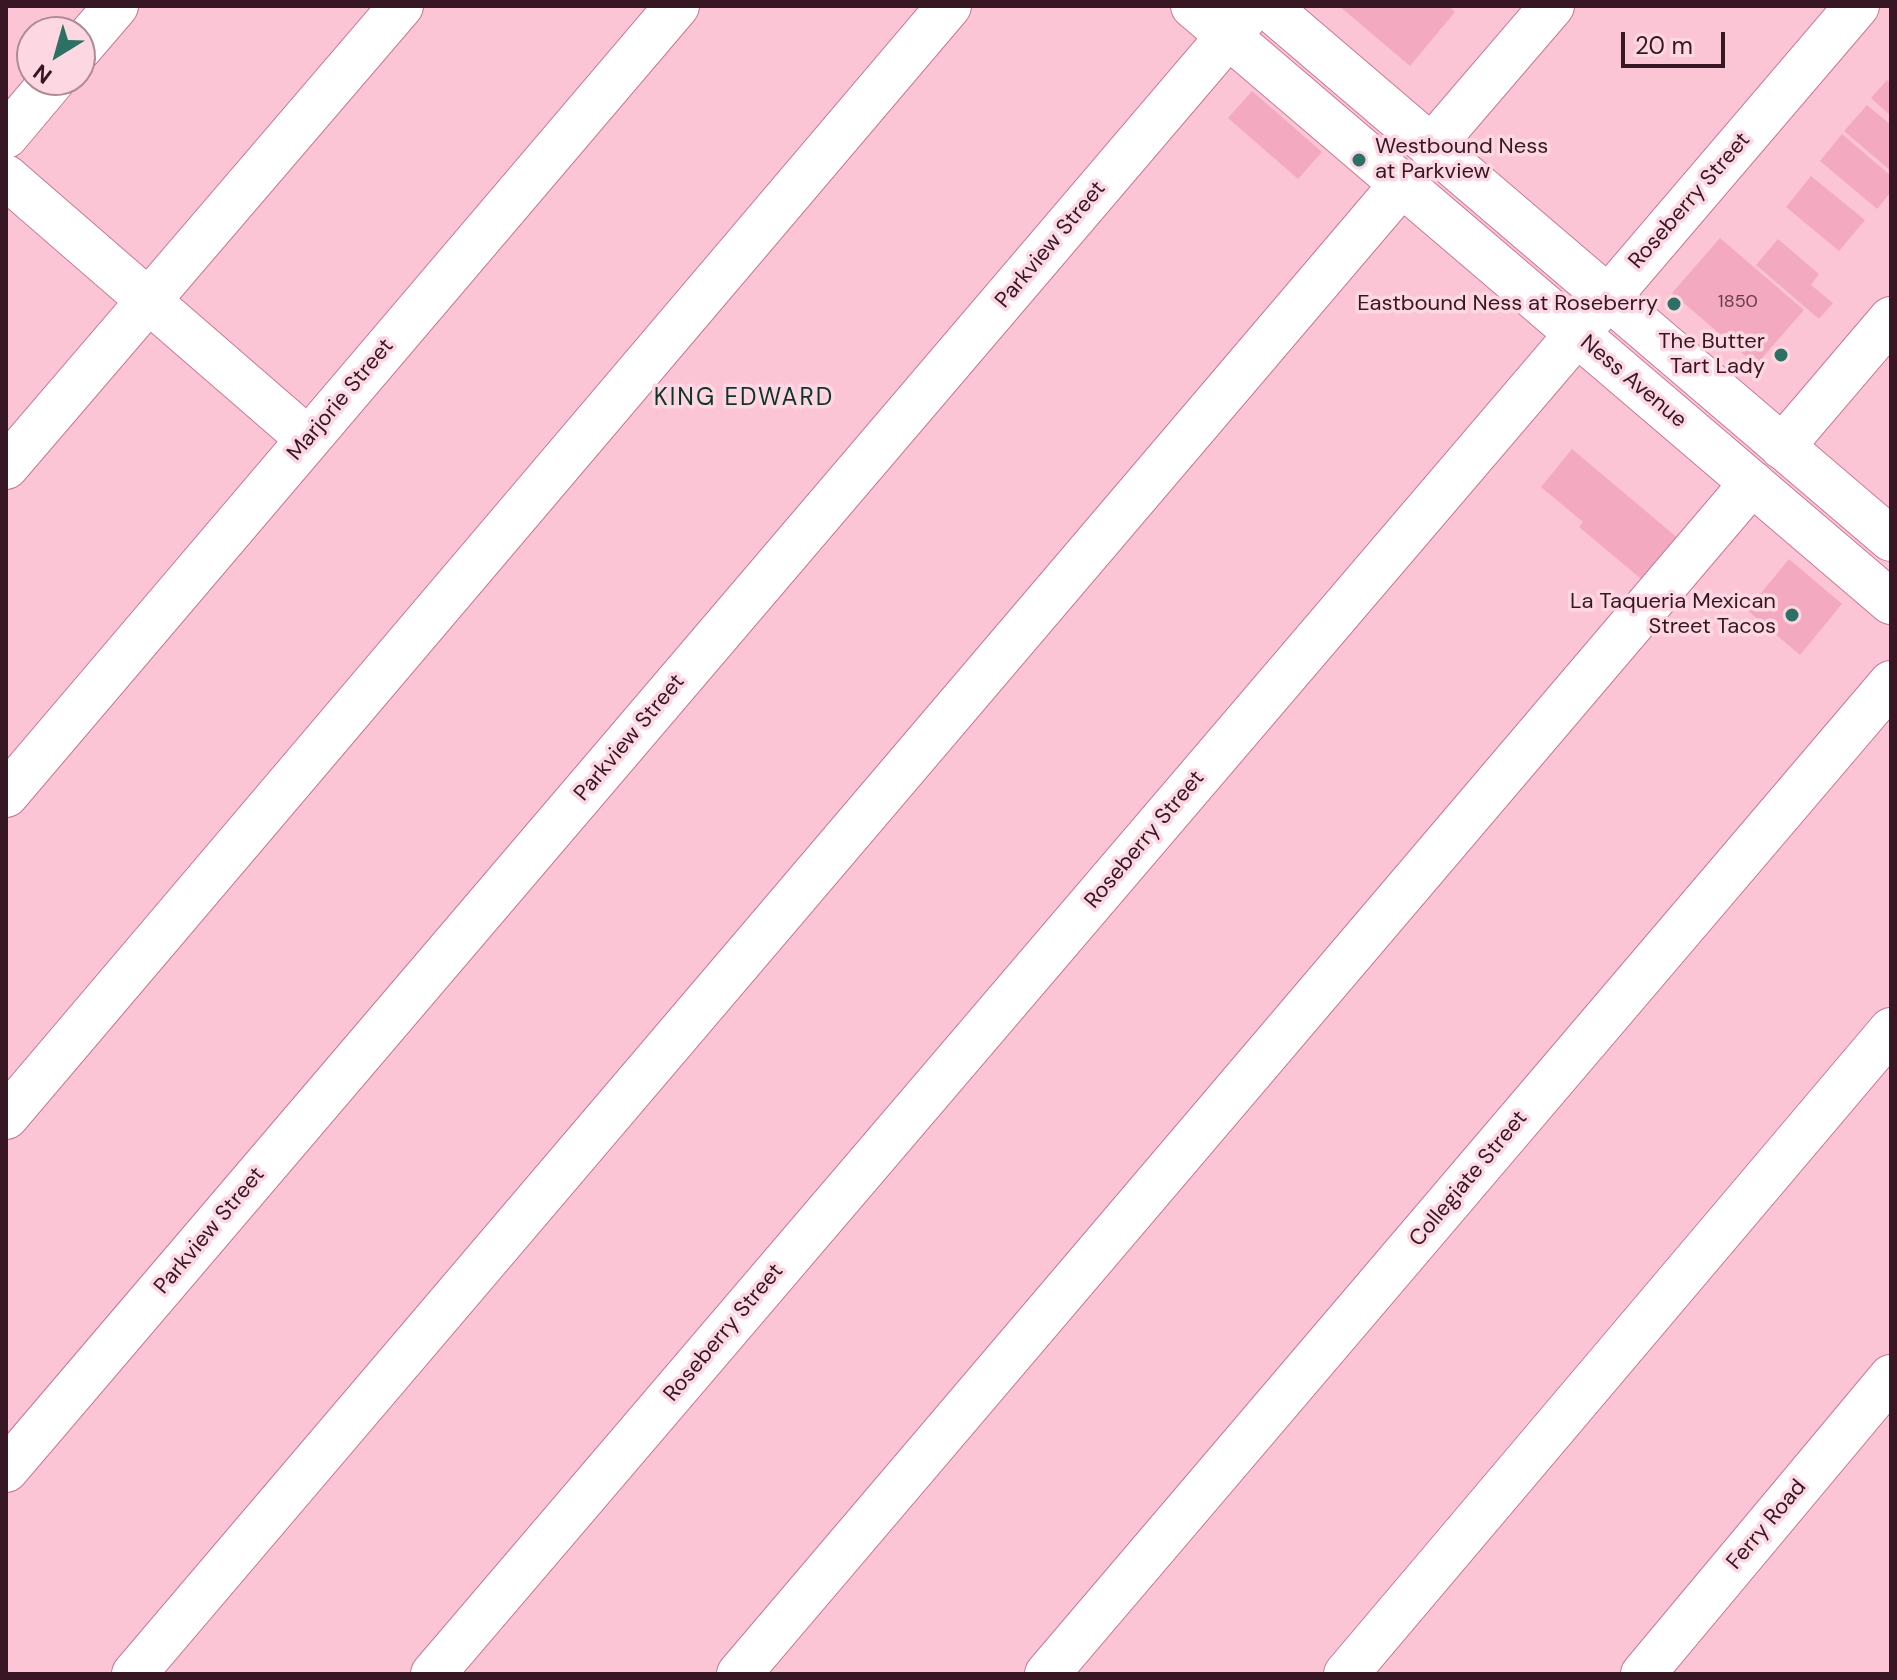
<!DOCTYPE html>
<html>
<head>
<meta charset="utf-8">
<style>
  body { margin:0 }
  #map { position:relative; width:1897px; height:1680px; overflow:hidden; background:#fcc5d6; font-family:"DM Sans",sans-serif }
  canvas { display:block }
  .frame { position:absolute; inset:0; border:8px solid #371723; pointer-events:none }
  .north { position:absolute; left:16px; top:16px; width:80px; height:80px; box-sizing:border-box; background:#fdd8e3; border:2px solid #ae8b96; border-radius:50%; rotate:217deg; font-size:22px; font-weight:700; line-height:32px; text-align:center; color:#371723 }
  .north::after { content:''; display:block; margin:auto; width:28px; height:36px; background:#2d7164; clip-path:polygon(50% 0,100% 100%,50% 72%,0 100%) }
  .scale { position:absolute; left:1621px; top:32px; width:104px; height:36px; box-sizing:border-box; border:4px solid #371723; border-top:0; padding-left:10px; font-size:24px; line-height:28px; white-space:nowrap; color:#371723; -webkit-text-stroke:6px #fdd8e3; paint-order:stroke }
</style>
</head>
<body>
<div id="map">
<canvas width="1897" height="1680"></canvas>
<div class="frame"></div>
<div class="north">N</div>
<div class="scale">20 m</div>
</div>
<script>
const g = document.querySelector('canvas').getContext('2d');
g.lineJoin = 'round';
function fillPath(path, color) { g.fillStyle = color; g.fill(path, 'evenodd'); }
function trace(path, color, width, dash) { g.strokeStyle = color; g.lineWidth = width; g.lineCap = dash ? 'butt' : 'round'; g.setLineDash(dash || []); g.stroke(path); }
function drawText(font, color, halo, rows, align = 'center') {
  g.font = font + ' "DM Sans",sans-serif'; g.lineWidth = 7; g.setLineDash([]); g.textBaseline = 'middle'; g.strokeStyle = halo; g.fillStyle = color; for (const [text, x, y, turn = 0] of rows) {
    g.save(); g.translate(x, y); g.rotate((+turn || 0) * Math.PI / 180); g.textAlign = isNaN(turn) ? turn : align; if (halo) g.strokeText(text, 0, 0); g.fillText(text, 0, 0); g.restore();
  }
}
const building = new Path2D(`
  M1339 6H1449L1455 12 1410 66Z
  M1887 80 1891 84V116L1871 98Z
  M1252 91 1322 152 1298 179 1228 118Z
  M1867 105 1891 125V171L1844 131Z
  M1842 134 1891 176V192L1877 209 1820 161Z
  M1811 176 1865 220 1839 251 1786 207Z
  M1720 238 1804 310 1756 365 1672 293Z
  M1778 239 1819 274 1811 285 1833 303 1819 319 1756 265Z
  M1572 449 1680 540 1646 583 1579 527 1583 522 1541 487Z
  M1789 559 1842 604 1800 655 1747 610Z`);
const minor = new Path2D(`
  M80 48 116 6
  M6 136 53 80
  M1431 147 1552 6
  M6 177 308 439
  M1782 447 1891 319
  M6 467 401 6
  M6 795 677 6
  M6 1117 949 6
  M6 1470 1254 6
  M134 1674 1402 184
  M433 1674 1857 6
  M739 1674 1752 483
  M1047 1674 1891 683
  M1346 1674 1891 1030`);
const major = new Path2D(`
  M1193 6 1891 602
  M1267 6 1891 539
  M1643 1674 1891 1377`);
const markers = [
  [1359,160,8,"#2d7164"],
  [1674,304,8,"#2d7164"],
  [1781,355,8,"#2d7164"],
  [1792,615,8,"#2d7164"]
];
const numberNames = [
  ["1850",1738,302]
];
const poiNames = [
  ["Westbound Ness",1375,147,"left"],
  ["at Parkview",1375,172,"left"],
  ["Eastbound Ness at Roseberry",1658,304],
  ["The Butter",1765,342],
  ["Tart Lady",1765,367],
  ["La Taqueria Mexican",1776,602],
  ["Street Tacos",1776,627]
];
const streetNames = [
  ["Roseberry Street",1690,201,-49],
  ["Parkview Street",1051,245,-50],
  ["Ness Avenue",1633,382,40],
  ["Marjorie Street",341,400,-50],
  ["Parkview Street",630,738,-50],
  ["Roseberry Street",1145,840,-50],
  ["Collegiate Street",1469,1179,-50],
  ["Parkview Street",210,1231,-50],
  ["Roseberry Street",724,1333,-50],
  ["Ferry Road",1767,1525,-50]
];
const neighbourhoodNames = [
  ["KING EDWARD",744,399]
];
fillPath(building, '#f3aac1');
trace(minor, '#ca7794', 46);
trace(major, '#ca7794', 46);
trace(minor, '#fff', 44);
trace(major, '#fff', 44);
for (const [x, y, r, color] of markers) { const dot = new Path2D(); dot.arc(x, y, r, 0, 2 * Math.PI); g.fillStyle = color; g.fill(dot); trace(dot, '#fdd8e3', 3); }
drawText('18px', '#663c4a', null, numberNames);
drawText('22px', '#371723', '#fdd8e3', poiNames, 'right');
drawText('22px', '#371723', '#fdd8e3', streetNames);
g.letterSpacing = '2px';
drawText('24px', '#11312b', '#fdd8e3', neighbourhoodNames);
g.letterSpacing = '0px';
</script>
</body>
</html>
